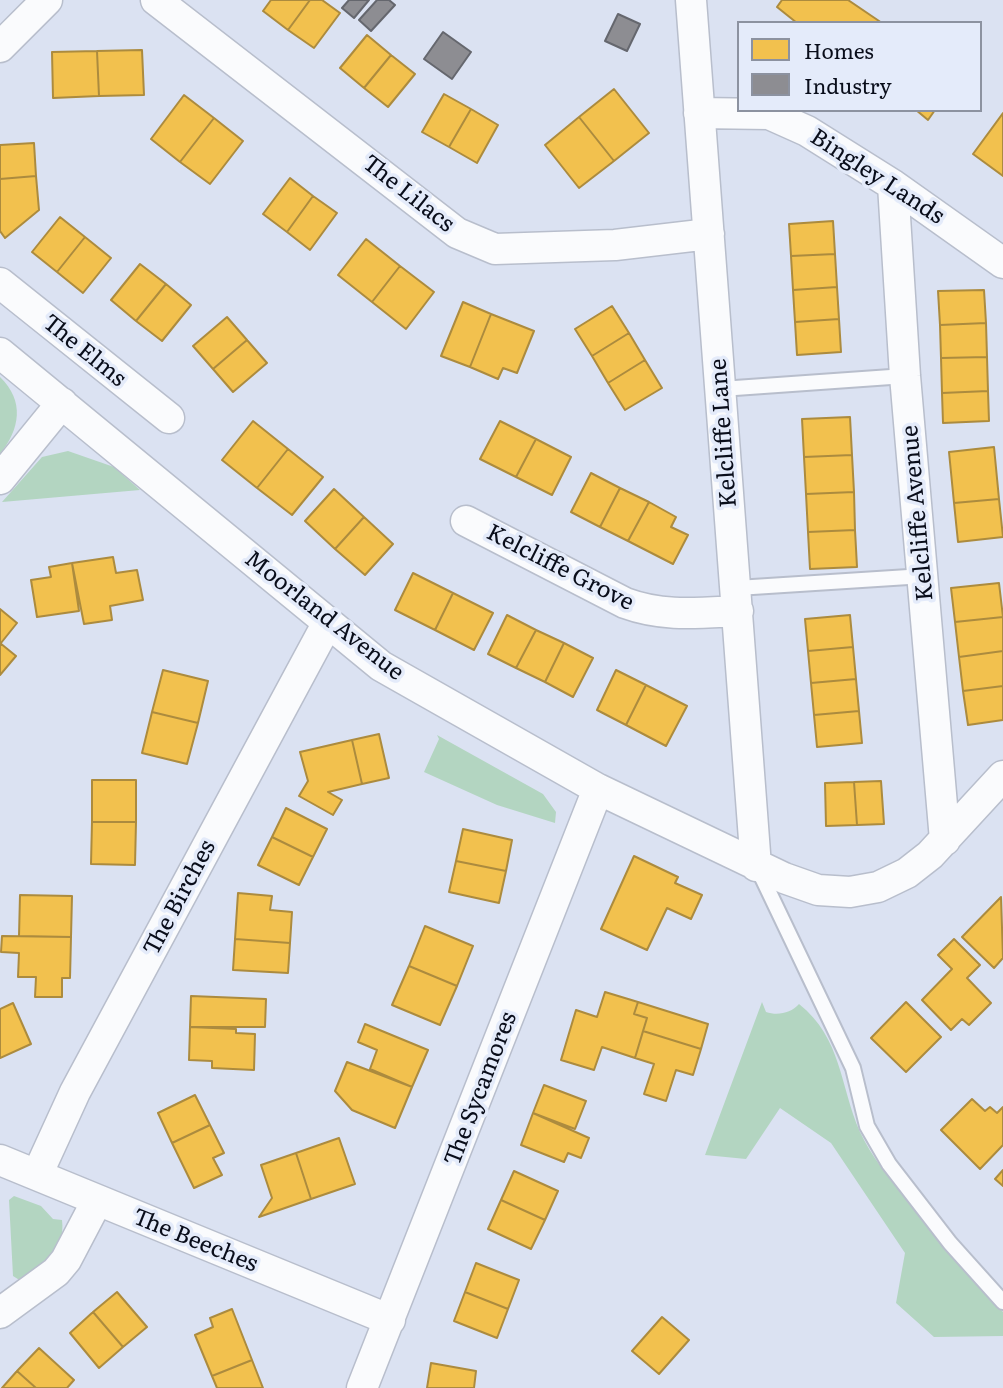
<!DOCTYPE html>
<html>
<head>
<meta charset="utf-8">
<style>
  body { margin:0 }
  #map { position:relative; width:1003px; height:1388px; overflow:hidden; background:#dbe2f2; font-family:Literata,serif }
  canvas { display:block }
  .legend { position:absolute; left:737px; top:21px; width:245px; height:91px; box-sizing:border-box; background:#e4ebfa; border:2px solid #8c92a0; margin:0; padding:9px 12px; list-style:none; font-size:21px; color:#090d1a }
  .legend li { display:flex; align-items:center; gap:14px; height:35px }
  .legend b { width:35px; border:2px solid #8c92a0 }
</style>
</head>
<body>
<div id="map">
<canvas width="1003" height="1388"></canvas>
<ul class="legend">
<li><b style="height:19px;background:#f2c14e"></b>Homes</li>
<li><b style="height:19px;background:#8d8d92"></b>Industry</li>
</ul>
</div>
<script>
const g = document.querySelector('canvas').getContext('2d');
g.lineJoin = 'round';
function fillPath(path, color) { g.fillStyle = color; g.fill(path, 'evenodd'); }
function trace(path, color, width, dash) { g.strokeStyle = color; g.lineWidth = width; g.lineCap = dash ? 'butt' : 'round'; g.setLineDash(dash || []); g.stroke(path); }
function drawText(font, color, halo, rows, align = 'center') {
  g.font = font + ' Literata,serif'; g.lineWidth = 7; g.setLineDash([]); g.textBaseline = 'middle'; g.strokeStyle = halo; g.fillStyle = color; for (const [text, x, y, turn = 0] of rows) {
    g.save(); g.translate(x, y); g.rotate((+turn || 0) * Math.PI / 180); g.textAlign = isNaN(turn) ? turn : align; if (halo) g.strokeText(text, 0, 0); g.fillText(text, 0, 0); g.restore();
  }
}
const green = new Path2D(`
  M0 377C25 401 20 429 0 454Z
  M68 451 114 467 140 490 2 502 42 457Z
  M437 735 543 794 556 812 555 823 497 805 424 772 439 739Z
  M762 1002 766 1012C778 1016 791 1013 799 1004 842 1038 840 1087 860 1132 871 1156 889 1177 905 1198 936 1237 969 1275 1003 1312V1336L934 1337 896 1303 905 1253 831 1143 780 1108 746 1159 705 1155Z
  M14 1196 41 1206 53 1219 62 1220C66 1251 42 1265 21 1281L13 1276 9 1200Z`);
const homes = new Path2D(`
  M271 0H310L288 30 263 11Z
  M310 0H322L340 13 314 48 288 30Z
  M782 0H848L882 23H797L777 7Z
  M367 35 391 55 364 88 340 68Z
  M142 50 144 95 99 96 97 51Z
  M97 51 99 96 53 98 52 52Z
  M391 55 415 74 388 107 364 88Z
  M614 89 649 133 614 161 579 117Z
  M444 94 471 109 449 147 422 132Z
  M184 95 214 118 180 162 151 139Z
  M471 109 498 125 477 163 449 147Z
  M916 110H935L928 120Z
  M1003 113V176L973 154Z
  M579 117 614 161 579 188 545 145Z
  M214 118 243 141 210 184 180 162Z
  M34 143 36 176 0 179V145Z
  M36 176 39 210 5 238 0 231V179Z
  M290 178 313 196 287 232 263 214Z
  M313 196 337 213 310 250 287 232Z
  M60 217 85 237 57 272 32 252Z
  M833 221 835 254 791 256 789 224Z
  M85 237 111 258 83 293 57 272Z
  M366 239 400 266 372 302 338 275Z
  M835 254 837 287 793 290 791 256Z
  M140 264 166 284 136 321 111 300Z
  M400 266 434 292 406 329 372 302Z
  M166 284 191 305 162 341 136 321Z
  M837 287 839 319 795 322 793 290Z
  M984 290 986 323 940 325 938 291Z
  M463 302 491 314 470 367 441 356Z
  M612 306 629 333 592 356 575 329Z
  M491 314 534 331 517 373 503 368 498 379 470 367Z
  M227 317 247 340 213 369 193 346Z
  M839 319 841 352 797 355 795 322Z
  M986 323 987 357 941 358 940 325Z
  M629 333 645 360 608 383 592 356Z
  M247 340 267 363 233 392 213 369Z
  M987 357 988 391 942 393 941 358Z
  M645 360 662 388 625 410 608 383Z
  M988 391 989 421 943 423 942 393Z
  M850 417 852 455 804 457 802 419Z
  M253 421 288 449 257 488 222 460Z
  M500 421 536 439 516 477 480 459Z
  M536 439 571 457 552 495 516 477Z
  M994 447 999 499 954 503 949 452Z
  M288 449 323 477 292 515 257 488Z
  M852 455 854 492 806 494 804 457Z
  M591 473 620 488 600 527 571 512Z
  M620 488 649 502 628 541 600 527Z
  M334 489 364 517 335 549 305 521Z
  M854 492 855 530 808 532 806 494Z
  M999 499 1003 537 958 542 954 503Z
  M649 502 676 517 671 527 688 535 673 564 628 541Z
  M364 517 393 544 365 575 335 549Z
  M855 530 857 567 810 569 808 532Z
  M113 557 116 573 137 570 143 600 110 606 112 620 84 624 72 563Z
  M72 563 79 611 37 617 31 580 51 577 49 567Z
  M413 573 453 593 435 630 395 610Z
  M999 583 1003 617 955 622 951 588Z
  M453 593 493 613 474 650 435 630Z
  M0 609 17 623 1 643H0Z
  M507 615 536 630 516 668 488 654Z
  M850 615 853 647 808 651 805 619Z
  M1003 617V651L959 657 955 622Z
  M536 630 564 643 545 682 516 668Z
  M0 643 16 656 0 675Z
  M564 643 593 658 573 697 545 682Z
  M853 647 856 679 811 683 808 651Z
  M1003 651V686L963 691 959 657Z
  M163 670 208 681 198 723 152 712Z
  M616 670 646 685 626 725 597 710Z
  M856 679 859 711 814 715 811 683Z
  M646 685 687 706 666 746 626 725Z
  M1003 686V720L968 725 963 691Z
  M859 711 862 743 817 747 814 715Z
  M152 712 198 723 187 764 142 753Z
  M379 734 389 778 362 784 352 740Z
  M352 740 362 784 328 792 342 800 333 815 299 796 308 781 300 752Z
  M92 780H136V822H92Z
  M881 781 884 824 857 825 854 782Z
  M854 782 857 825 826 826 825 783Z
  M286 808 327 829 313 857 272 837Z
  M92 822H136L135 865 91 864Z
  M463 829 512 840 506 871 456 861Z
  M272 837 313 857 299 885 258 865Z
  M634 856 678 877 675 883 702 895 691 919 667 908 647 950 601 929Z
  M456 861 506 871 499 903 449 892Z
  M238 893 272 896 270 910 292 912 290 943 235 939Z
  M20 895 72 896 71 937 19 936Z
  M1001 897 1003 958 994 968 962 937Z
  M425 926 473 946 457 986 409 966Z
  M2 936 71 937 70 978H62V997H35L36 977H18L19 953 1 952Z
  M235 939 290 943 288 973 233 970Z
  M954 939 980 965 967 978 991 1003 969 1025 962 1019 951 1030 922 1000 952 969 938 955Z
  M409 966 457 986 440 1025 392 1005Z
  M605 992 638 1002 634 1014 647 1018 635 1058 602 1047 594 1070 561 1060 576 1010 597 1017Z
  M191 996 266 999 265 1027H190Z
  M638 1002 708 1024 701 1049 643 1031 647 1018 634 1014Z
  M906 1002 941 1037 906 1072 871 1038Z
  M13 1003 31 1044 0 1058V1009Z
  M365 1024 428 1050 412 1087 370 1069 377 1050 358 1042Z
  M190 1027 236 1029V1033L255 1034 254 1070 212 1068V1061L189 1060Z
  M643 1031 701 1049 693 1075 676 1070 666 1101 644 1094 654 1064 635 1058Z
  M347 1062 412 1087 395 1128 352 1110 335 1091Z
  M544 1085 586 1101 575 1129 533 1113Z
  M195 1095 210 1125 172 1143 158 1113Z
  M972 1099 985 1111 990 1107 997 1113 1003 1107V1145L980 1169 941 1130Z
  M533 1113 589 1138 581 1158 568 1153 564 1162 521 1145Z
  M210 1125 224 1153 213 1158 222 1175 194 1188 172 1143Z
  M339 1138 355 1184 311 1199 296 1153Z
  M296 1153 311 1199 259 1217 272 1198 261 1165Z
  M1003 1170V1186L995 1179Z
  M514 1171 558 1191 545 1220 501 1200Z
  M501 1200 545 1220 531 1249 488 1229Z
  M476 1263 519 1280 508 1309 465 1292Z
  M117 1292 147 1327 123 1347 93 1312Z
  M465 1292 508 1309 497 1338 454 1321Z
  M232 1309 252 1360 212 1376 195 1335 213 1327 210 1318Z
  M93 1312 123 1347 99 1368 70 1333Z
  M662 1317 689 1340 659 1374 632 1351Z
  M39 1348 74 1380 67 1388H36L17 1371Z
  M252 1360 263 1388H217L212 1376Z
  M431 1363 476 1371 474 1388H427Z
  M17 1371 36 1388H2Z`);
const industry = new Path2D(`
  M349 0H369L354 18 342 8Z
  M377 0H389L395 5 371 31 359 20Z
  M618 14 640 24 627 51 605 41Z
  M443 32 471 52 452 79 424 59Z`);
const service = new Path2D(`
  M721 389 905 376
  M737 588 924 576
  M758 869 853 1068 867 1126 889 1164 950 1243 1003 1302`);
const minor = new Path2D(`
  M156 0 457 233 495 249 615 245 709 234
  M691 0 756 866
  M0 47 47 0
  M699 113 769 114 807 131 893 185 1003 263
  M893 185 905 376 945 840
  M0 283 169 418
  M0 353 381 666 598 789 784 878 818 890 850 892 878 887 907 873 930 855 1003 776
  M0 479 62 403
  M466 521 625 603C663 617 697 613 738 611
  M0 1160 390 1320
  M37 1175 75 1092 327 624
  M0 1313 56 1272 66 1260 97 1201
  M362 1388 598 789`);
const streetNames = [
  ["Bingley Lands",877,177,33],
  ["The Lilacs",408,194,38],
  ["The Elms",84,351,39],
  ["Kelcliffe Lane",724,433,-94],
  ["Kelcliffe Avenue",918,513,-95],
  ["Kelcliffe Grove",560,568,27],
  ["Moorland Avenue",324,616,38],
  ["The Birches",180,898,-62],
  ["The Sycamores",481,1089,-69],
  ["The Beeches",195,1241,22]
];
fillPath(green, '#b3d5c1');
fillPath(homes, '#f2c14e');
trace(homes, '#ac8b3e', 2);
fillPath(industry, '#8d8d92');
trace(industry, '#65676e', 2);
trace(service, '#b8becc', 18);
trace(minor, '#b8becc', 33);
trace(service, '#fafbfd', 14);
trace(minor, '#fafbfd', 30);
drawText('23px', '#090d1a', '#e4ebfa', streetNames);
</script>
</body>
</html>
